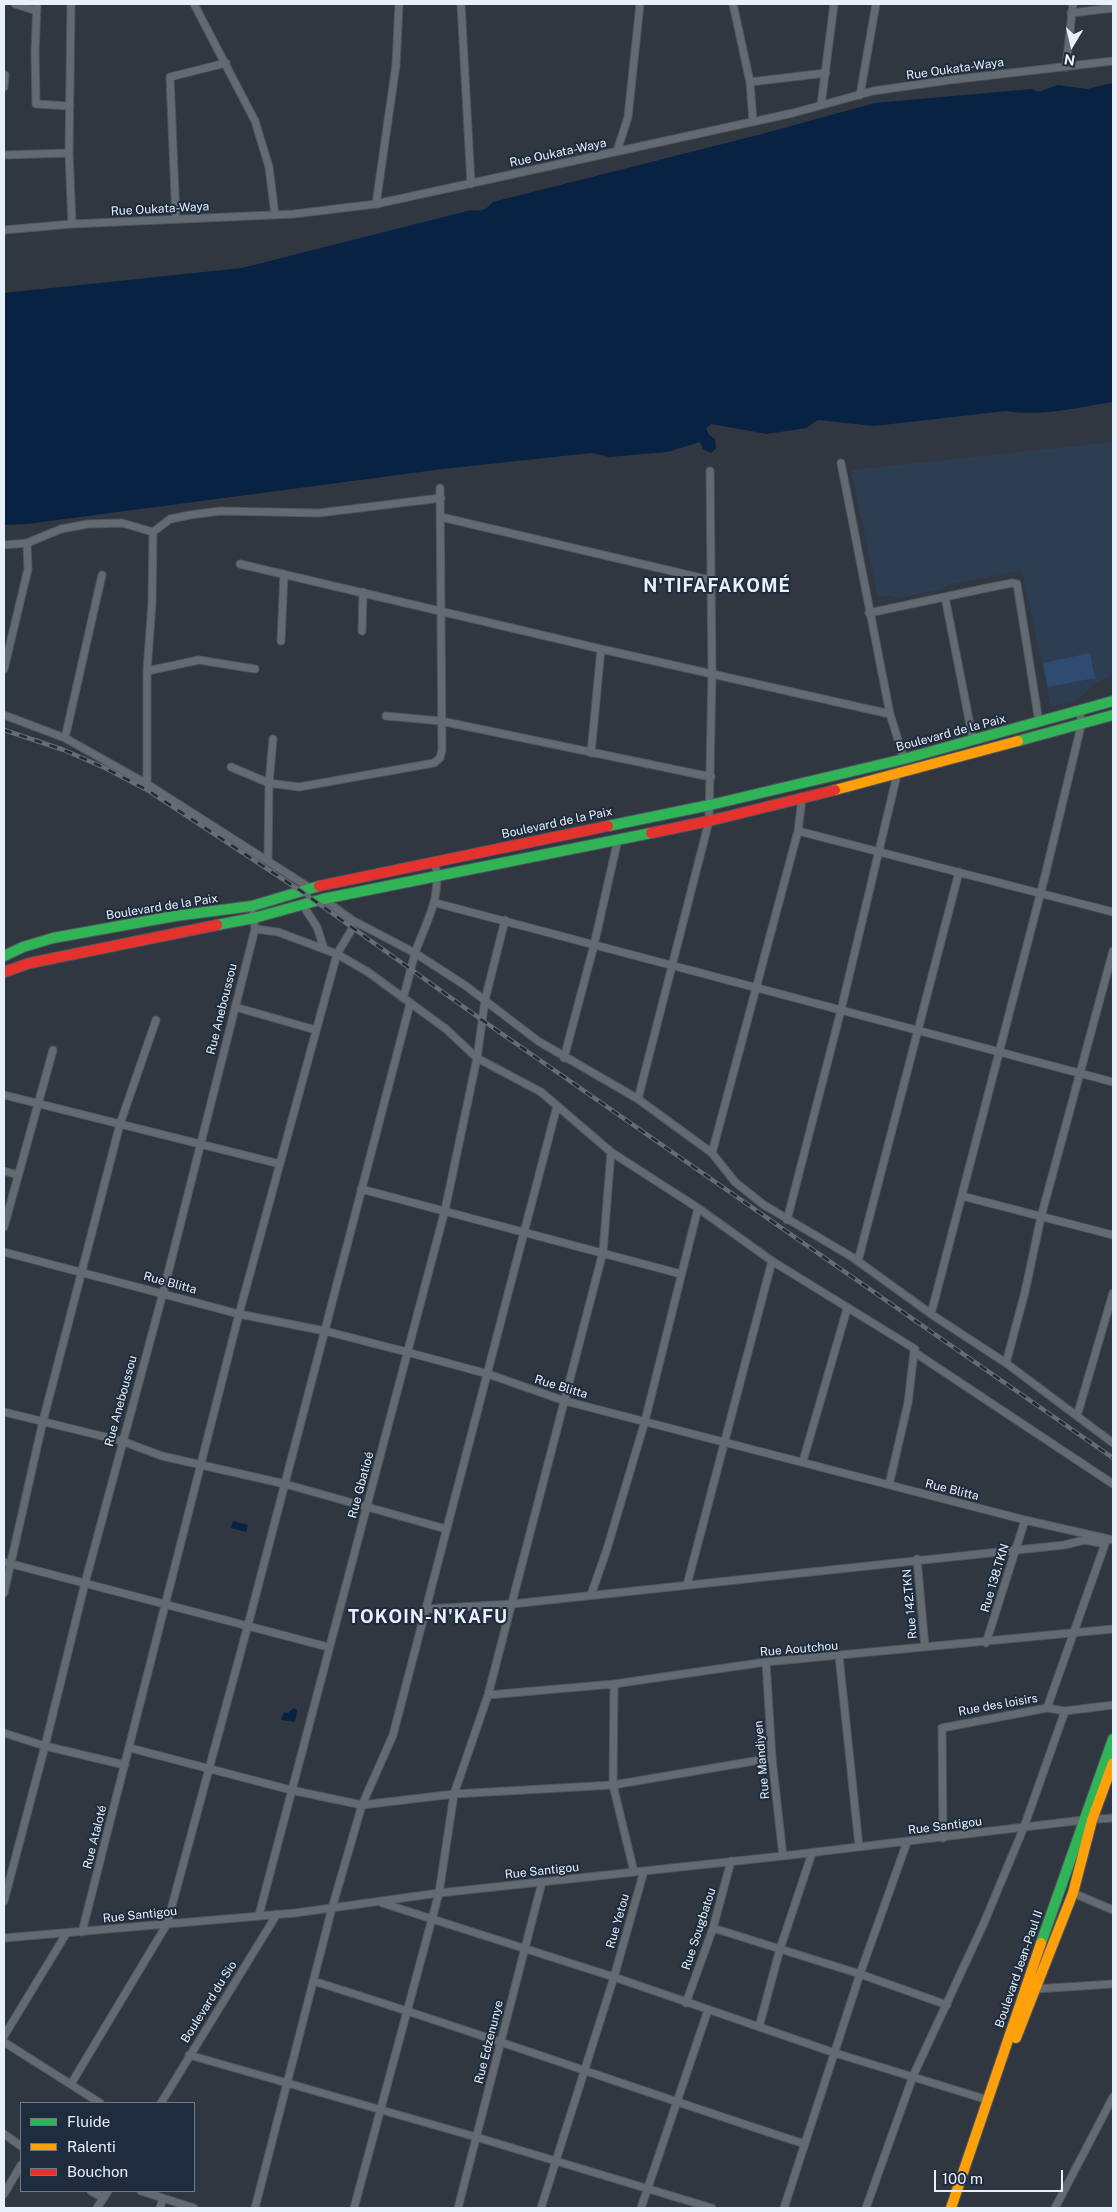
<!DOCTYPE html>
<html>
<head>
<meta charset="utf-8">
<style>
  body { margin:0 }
  #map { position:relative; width:1117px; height:2212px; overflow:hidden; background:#303741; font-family:"Public Sans",sans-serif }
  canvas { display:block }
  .frame { position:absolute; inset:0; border:5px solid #e8f0fb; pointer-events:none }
  .legend { position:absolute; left:20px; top:2102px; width:175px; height:90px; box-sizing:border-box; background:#1f2c3d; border:1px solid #6f7a89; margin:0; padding:6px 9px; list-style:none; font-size:15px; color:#e8f0fb }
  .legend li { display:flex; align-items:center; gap:10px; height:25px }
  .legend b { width:25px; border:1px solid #6f7a89 }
  .north { position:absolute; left:1047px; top:20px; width:50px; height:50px; -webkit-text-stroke:4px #1f2c3d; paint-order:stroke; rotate:189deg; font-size:14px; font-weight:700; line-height:20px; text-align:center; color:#e8f0fb }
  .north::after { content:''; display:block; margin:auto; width:18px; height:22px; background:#e8f0fb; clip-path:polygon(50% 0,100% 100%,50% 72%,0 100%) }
  .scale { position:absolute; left:934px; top:2170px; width:129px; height:22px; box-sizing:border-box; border:2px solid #e8f0fb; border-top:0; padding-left:6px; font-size:15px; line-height:18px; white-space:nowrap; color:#e8f0fb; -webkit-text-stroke:4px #1f2c3d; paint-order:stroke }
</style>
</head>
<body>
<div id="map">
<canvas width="1117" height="2212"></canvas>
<div class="frame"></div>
<ul class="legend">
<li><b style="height:6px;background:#30b455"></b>Fluide</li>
<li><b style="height:6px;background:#ff9f0a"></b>Ralenti</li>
<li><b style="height:6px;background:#e5322d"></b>Bouchon</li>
</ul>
<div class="north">N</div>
<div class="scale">100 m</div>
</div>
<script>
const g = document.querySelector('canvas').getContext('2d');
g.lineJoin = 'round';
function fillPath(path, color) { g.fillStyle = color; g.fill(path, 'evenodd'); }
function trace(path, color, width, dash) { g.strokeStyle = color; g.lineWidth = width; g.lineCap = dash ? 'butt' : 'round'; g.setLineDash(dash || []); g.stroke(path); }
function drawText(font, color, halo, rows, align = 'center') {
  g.font = font + ' "Public Sans",sans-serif'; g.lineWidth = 4; g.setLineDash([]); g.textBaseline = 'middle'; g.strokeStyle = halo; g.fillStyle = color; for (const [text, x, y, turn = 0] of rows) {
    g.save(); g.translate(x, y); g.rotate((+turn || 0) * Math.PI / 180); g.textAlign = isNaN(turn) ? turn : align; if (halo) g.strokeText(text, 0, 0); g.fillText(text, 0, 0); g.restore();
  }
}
const built = new Path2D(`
  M1113 442V675L1094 684 1078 700 1052 706 1050 703 1022 571 949 584 942 589 900 598 889 595 878 597 851 470Z`);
const green = new Path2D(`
  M1090 653 1095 678 1048 687 1043 663Z`);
const water = new Path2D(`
  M1113 83V402C1078 407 1042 417 1006 411L874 426 818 420 806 428 767 434 711 424 706 428 709 435 715 439 716 448 711 453 703 449 700 442 667 452 609 457 591 453 443 469 27 524 4 525V293L242 268 471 210C481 212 486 210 493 202L762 134 875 103 1032 89 1038 92 1058 85 1087 89Z
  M233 1521 248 1525 246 1532 231 1528Z
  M294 1708 297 1710 295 1722 281 1720 284 1712 288 1713Z`);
const street = new Path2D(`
  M15 4 37 11
  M37 4 35 52 36 104 70 106
  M71 4 69 153 72 224
  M194 4 255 121 269 167 275 215
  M461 4 471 184
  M733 4 750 82 753 121
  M1071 13 1113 8
  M1066 67 1073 4
  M750 82 826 73
  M4 87 5 75
  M860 95 876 4
  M821 105 834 4
  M617 151 628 117 640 4
  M4 155 69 153
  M376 204 396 65 399 4
  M176 219 170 77 226 63
  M4 230 72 224 294 214 376 204 793 113 873 91 950 80 1113 61
  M841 463 890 714 904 759
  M441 517 710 580
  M4 545 27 543 61 529 88 524 122 523 153 532 170 519 190 515 220 511 319 513 441 498
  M240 564 601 649 890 714
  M945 597 973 740
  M869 613 982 589 1012 583 1017 584 1039 722
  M362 631 363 592
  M281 641 284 574
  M4 669 28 569 27 543
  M147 671 199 660 255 669
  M4 715 65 738 147 784 310 888
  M386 716 441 721 711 777
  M65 738 102 575
  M591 753 601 649
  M231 767 269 783 299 787 434 763 440 758 442 750 440 488
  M147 784V671L152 603 153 532
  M798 831 1113 912
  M268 860 269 783 273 739
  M323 899 352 920 415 953 466 986 538 1041 638 1099 712 1153 735 1182 764 1205 852 1257 934 1316 1006 1363 1113 1443
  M436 903 1113 1082
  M302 904 317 927 324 949
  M255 929 278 932 337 954 368 972 446 1029 477 1058 541 1092 611 1152 698 1208 772 1261 915 1349 914 1352 1113 1484
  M403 998C408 983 411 966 416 950 428 918 442 897 435 862
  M235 1007 316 1030
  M564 1058 594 945 618 839
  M4 1095 280 1164
  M638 1099 709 821 712 673 710 471
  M712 1153 798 831 802 799
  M4 1171 18 1175
  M361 1189 681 1274
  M962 1196 1113 1235
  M787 1220 841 1010 897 775
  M4 1227 53 1050
  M4 1252 239 1314 325 1331 407 1352 488 1374 565 1401 1025 1520 1113 1540
  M858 1261 959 872
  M931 1314 1045 876 1082 722 1079 711
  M1006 1363 1025 1292 1041 1217 1113 951
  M4 1412 122 1441 162 1456 285 1484 446 1529
  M1077 1416 1113 1293
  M803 1461 847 1309
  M889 1485 908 1403 914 1352
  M917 1559 925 1647
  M4 1562 328 1647
  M687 1585 772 1261
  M4 1593 43 1421 120 1124 156 1020
  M591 1595 607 1549 645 1421 698 1208
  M426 1609 512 1604 1064 1545 1085 1540 1105 1544
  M986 1643 1025 1520
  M839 1656 859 1846
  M766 1662 772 1758 783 1856
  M614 1684 613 1785 634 1872
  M488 1695 614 1684 766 1662 1113 1629
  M1047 1708 1105 1544V1539
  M4 1733 45 1746 125 1765
  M130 1748 291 1790 362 1805 454 1794 613 1785 772 1758
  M943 1838 942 1728 1047 1708 1065 1711 1113 1705
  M1073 1893 1113 1910
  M4 1901 45 1746 85 1583 163 1293 255 929 253 914
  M382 1903 614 1977 835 2053 988 2100
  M259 1915 445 1210 477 1058 485 1000 505 920
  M713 1928 860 1974 947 2005
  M82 1932 239 1314 337 954 352 929V920
  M4 1938 295 1913 439 1893 783 1856 1083 1820 1113 1818
  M313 1981C478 2032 640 2091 805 2144
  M1035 1989 1113 1984
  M686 2003 713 1928 731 1861
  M759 2027 780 1949 812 1853
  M4 2036 66 1934
  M4 2042 100 2103
  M189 2055 476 2137 712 2208
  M71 2084 167 1924 248 1625 410 1004
  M161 2103 277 1914
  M4 2134 21 2146
  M91 2191 103 2198
  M141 2191 194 2208
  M4 2194 21 2165
  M97 2208 108 2191
  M160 2208 163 2198
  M255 2208 332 1908 362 1805 393 1735 557 1106
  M354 2208 439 1893 454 1794 488 1695 603 1252 611 1152
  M458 2208 542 1882
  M541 2208 614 1977 644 1871
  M641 2208 708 2010
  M784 2208 860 1974 907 1842
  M866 2208 913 2076 984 1923 1024 1827 1065 1711
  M1055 2208 1113 2097`);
const fast = new Path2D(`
  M1018 741 1113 715
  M608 826 710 805 904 759 1113 701
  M217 925 254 918 323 899 651 833
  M4 956 23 947 53 938 175 916 252 906 319 886
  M1041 1943 1113 1739`);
const slow = new Path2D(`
  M835 790 1018 741
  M1016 2038 1073 1893 1092 1820 1113 1763
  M951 2208 1041 1943`);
const jam = new Path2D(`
  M651 833 709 821 835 790
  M319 886 608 826
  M4 972 30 963 217 925`);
const rail = new Path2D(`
  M4 730 64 750 105 768 149 791 301 891 482 1020 1113 1458`);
const streetNames = [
  ["Rue Oukata-Waya",955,69,-8],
  ["Rue Oukata-Waya",558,153,-12],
  ["Rue Oukata-Waya",160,209,-3],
  ["Boulevard de la Paix",951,733,-15],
  ["Boulevard de la Paix",557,823,-12],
  ["Boulevard de la Paix",162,907,-9],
  ["Rue Aneboussou",222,1009,-76],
  ["Rue Blitta",170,1283,15],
  ["Rue Blitta",561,1387,17],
  ["Rue Aneboussou",121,1401,-75],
  ["Rue Gbatioé",361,1485,-75],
  ["Rue Blitta",952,1490,14],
  ["Rue 138.TKN",995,1578,-73],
  ["Rue 142.TKN",910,1604,-95],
  ["Rue Aoutchou",799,1649,-5],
  ["Rue des loisirs",998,1705,-10],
  ["Rue Mandiyen",762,1760,-95],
  ["Rue Santigou",945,1826,-7],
  ["Rue Ataloté",95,1837,-76],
  ["Rue Santigou",542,1871,-6],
  ["Rue Santigou",140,1915,-6],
  ["Rue Yetou",618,1921,-74],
  ["Rue Sougbatou",699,1929,-72],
  ["Boulevard Jean-Paul II",1019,1969,-71],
  ["Boulevard du Sio",209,2002,-58],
  ["Rue Edzenunye",489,2042,-76]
];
const districtNames = [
  ["N'TIFAFAKOMÉ",717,586],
  ["TOKOIN-N'KAFU",428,1617]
];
fillPath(built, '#2d3d52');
fillPath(green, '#2e4b71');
fillPath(water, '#082243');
trace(street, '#4f565e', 9);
trace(fast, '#4f565e', 12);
trace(slow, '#4f565e', 12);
trace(jam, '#4f565e', 12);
trace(street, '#646a72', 7);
trace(fast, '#30b455', 10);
trace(slow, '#ff9f0a', 10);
trace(jam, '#e5322d', 10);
trace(rail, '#676d74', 4.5);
trace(rail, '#1f2c3d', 2.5, [8]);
drawText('12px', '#e8f0fb', '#1f2c3d', streetNames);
g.letterSpacing = '1px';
drawText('bold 18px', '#e8f0fb', '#1f2c3d', districtNames);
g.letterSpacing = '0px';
</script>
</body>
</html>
